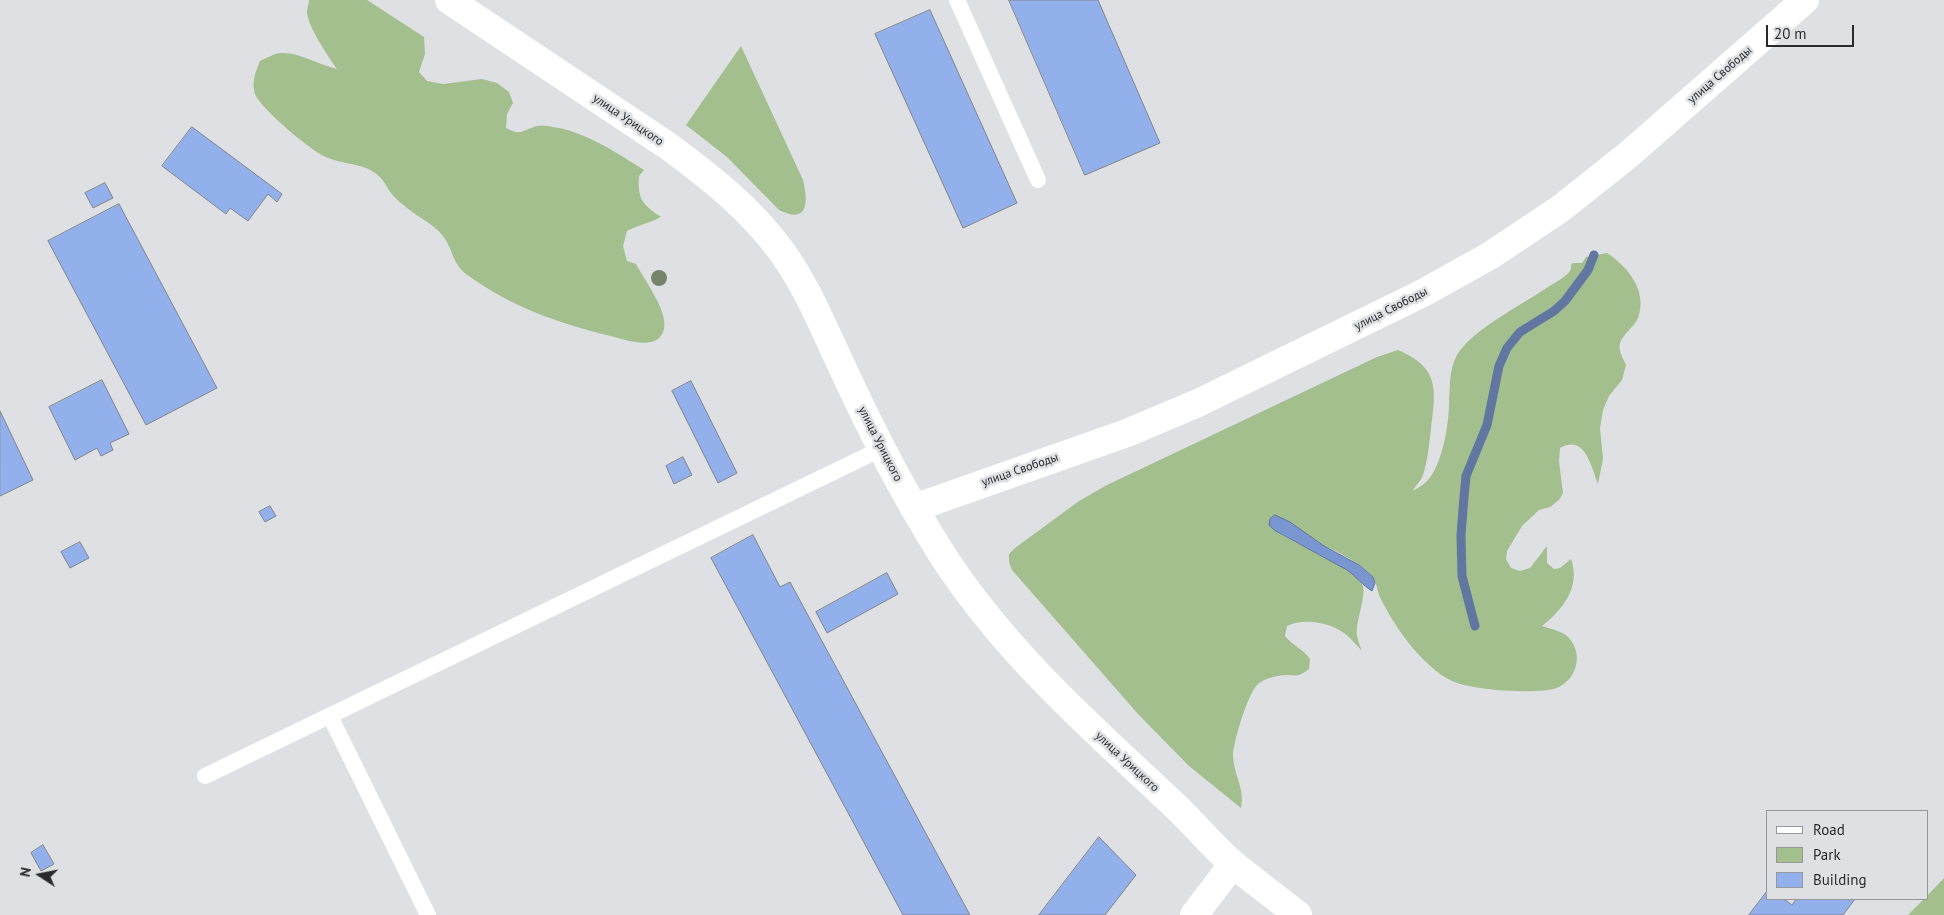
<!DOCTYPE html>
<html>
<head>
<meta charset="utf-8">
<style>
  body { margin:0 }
  #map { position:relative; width:1944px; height:915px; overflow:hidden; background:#dee0e4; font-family:"PT Sans",sans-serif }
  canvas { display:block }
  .legend { position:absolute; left:1766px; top:810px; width:162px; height:90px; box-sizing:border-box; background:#dee0e4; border:1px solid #96979a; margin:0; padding:6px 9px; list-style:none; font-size:15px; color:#2a2a2c }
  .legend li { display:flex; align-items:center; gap:10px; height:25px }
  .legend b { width:25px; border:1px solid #96979a }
  .north { position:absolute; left:15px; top:850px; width:50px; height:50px; -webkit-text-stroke:4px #dee0e4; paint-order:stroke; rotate:281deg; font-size:14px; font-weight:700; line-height:20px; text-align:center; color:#2a2a2c }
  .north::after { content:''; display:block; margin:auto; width:18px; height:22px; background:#2a2a2c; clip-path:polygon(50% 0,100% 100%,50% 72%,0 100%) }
  .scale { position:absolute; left:1766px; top:25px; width:88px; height:22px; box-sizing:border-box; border:2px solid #2a2a2c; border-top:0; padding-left:6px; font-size:15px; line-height:18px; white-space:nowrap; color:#2a2a2c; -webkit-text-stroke:4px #dee0e4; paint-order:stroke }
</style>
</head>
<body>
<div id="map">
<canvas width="1944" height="915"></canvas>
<ul class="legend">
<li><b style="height:6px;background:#fff"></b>Road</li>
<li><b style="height:14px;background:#a2bf8d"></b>Park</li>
<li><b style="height:14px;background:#92b0ec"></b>Building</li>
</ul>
<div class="north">N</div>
<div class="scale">20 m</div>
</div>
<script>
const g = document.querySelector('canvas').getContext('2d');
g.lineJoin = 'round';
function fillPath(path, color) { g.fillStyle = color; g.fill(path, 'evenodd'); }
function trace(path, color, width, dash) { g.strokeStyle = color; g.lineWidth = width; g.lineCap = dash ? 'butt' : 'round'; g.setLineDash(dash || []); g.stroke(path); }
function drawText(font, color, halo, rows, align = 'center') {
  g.font = font + ' "PT Sans",sans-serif'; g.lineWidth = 5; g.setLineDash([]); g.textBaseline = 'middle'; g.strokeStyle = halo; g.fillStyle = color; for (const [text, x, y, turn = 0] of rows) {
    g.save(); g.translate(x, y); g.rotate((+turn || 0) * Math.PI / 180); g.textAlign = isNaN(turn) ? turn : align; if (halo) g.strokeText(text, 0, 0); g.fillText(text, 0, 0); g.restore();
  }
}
const green = new Path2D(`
  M309 0H367L424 37 425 54 419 72 427 81 443 84 482 79 497 83 509 92 513 103 507 114 506 128C521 136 521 131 534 127 539 125 548 126 553 127 586 132 617 153 644 170L639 176C637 199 643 205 661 217 650 223 638 225 627 231L623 246 627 261 636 264C645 281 668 311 664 329 659 352 626 340 611 336 560 324 509 306 466 274 452 263 453 249 443 236 434 224 419 218 407 208 401 203 393 197 389 190 386 186 384 181 380 177 366 163 346 165 328 158 312 152 261 109 255 94 251 82 256 71 260 61 265 59 270 56 275 54 295 49 318 65 337 69 328 56 308 27 307 12 307 8 309 4 309 0Z
  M741 46 803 180C808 201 809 225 779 210L727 157 686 125Z
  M1607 253C1628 267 1648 291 1638 318 1634 327 1623 334 1620 343 1618 351 1623 358 1626 365L1622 380 1609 396 1603 410 1600 428 1603 459 1598 484C1591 466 1585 434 1560 448L1559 461 1563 493 1559 500 1550 507 1539 510 1522 526 1507 551 1506 559 1511 568 1520 571 1530 568 1547 546V563L1554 569 1560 568 1571 559C1581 587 1563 609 1542 626 1550 629 1563 631 1569 638 1584 655 1576 680 1557 688 1537 695 1471 690 1452 681 1423 667 1395 628 1381 599 1377 592 1377 581 1371 575 1346 550 1302 538 1269 525 1287 544 1357 565 1363 586 1366 598 1355 622 1357 636 1358 641 1360 646 1362 651 1356 645 1351 638 1344 633 1329 622 1303 618 1287 626L1285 636C1293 646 1303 649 1310 659L1309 669C1306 671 1302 674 1299 675 1296 676 1291 675 1287 675 1279 675 1265 678 1258 684 1248 693 1233 742 1233 756 1234 777 1245 787 1241 808L1189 766 1138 714 1012 570 1009 562V554L1015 548 1079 501 1107 485 1377 357 1398 350C1440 368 1436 390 1431 429 1429 444 1428 460 1423 475 1421 481 1415 486 1413 491 1417 488 1422 486 1426 482 1442 467 1449 425 1449 403 1450 387 1449 369 1457 355 1471 331 1521 305 1545 289 1552 284 1565 278 1570 271 1571 268 1571 266 1572 263H1582L1586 257Z
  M1944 878V915H1908L1924 899H1928V895Z`);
const water = new Path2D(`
  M1275 515 1290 522 1324 546 1359 565 1373 577 1375 583 1372 591C1362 585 1357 577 1347 570L1274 530 1269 525 1270 519Z`);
const stream = new Path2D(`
  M1475 626 1462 576 1461 535 1464 497 1466 476 1487 425 1499 366 1507 348 1520 332 1554 311 1565 301 1588 270 1594 255`);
const building = new Path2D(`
  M1009 0H1098L1160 143 1085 175Z
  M930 10 1017 203 963 228 875 34Z
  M192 127 282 194 277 202 268 194 248 221 230 208 226 214 162 166Z
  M105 183 113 198 93 208 85 193Z
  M119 204 217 388 146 425 48 241Z
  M102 380 129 434 110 443 113 450 101 456 97 448 75 460 49 407Z
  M691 381 737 473 718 483 672 391Z
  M0 411 33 480 0 496Z
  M683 457 692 475 674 484 666 466Z
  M270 506 276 516 265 522 259 512Z
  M753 535 780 587 790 582 970 915H903L711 558Z
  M80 542 89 558 70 568 61 552Z
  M887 573 898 594 827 633 816 612Z
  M1099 837 1136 875 1105 915H1039Z
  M43 845 54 864 41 871 31 853Z
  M1768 890V899H1784L1792 905 1796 899H1855L1843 915H1749Z`);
const service = new Path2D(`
  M957 0 1038 180
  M330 716 428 915
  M205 776 881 449`);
const minor = new Path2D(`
  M914 508 1127 433 1198 403 1423 293 1491 255 1560 209 1628 155 1805 0
  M1194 915 1233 864`);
const primary = new Path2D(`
  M449 0 668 146C710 177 751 209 782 252 808 288 824 329 843 369 871 430 902 490 938 548 1000 647 1085 722 1170 801 1192 821 1211 845 1234 865 1255 882 1277 898 1298 915`);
const trees = [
  [659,278]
];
const streetNames = [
  ["улица Свободы",1720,75,-41],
  ["улица Урицкого",628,120,34],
  ["улица Свободы",1391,309,-27],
  ["улица Урицкого",880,444,63],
  ["улица Свободы",1020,470,-19],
  ["улица Урицкого",1127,762,43]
];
fillPath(green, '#a2bf8d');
fillPath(water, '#7996d1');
trace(water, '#6176a0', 1);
trace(stream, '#6176a0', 9);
fillPath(building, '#92b0ec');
trace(building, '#838488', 1);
trace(service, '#fff', 16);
trace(minor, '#fff', 28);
trace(primary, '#fff', 28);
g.fillStyle = '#77846d';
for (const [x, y] of trees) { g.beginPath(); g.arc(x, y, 8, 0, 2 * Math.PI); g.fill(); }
drawText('12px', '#2a2a2c', '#dee0e4', streetNames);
</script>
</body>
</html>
